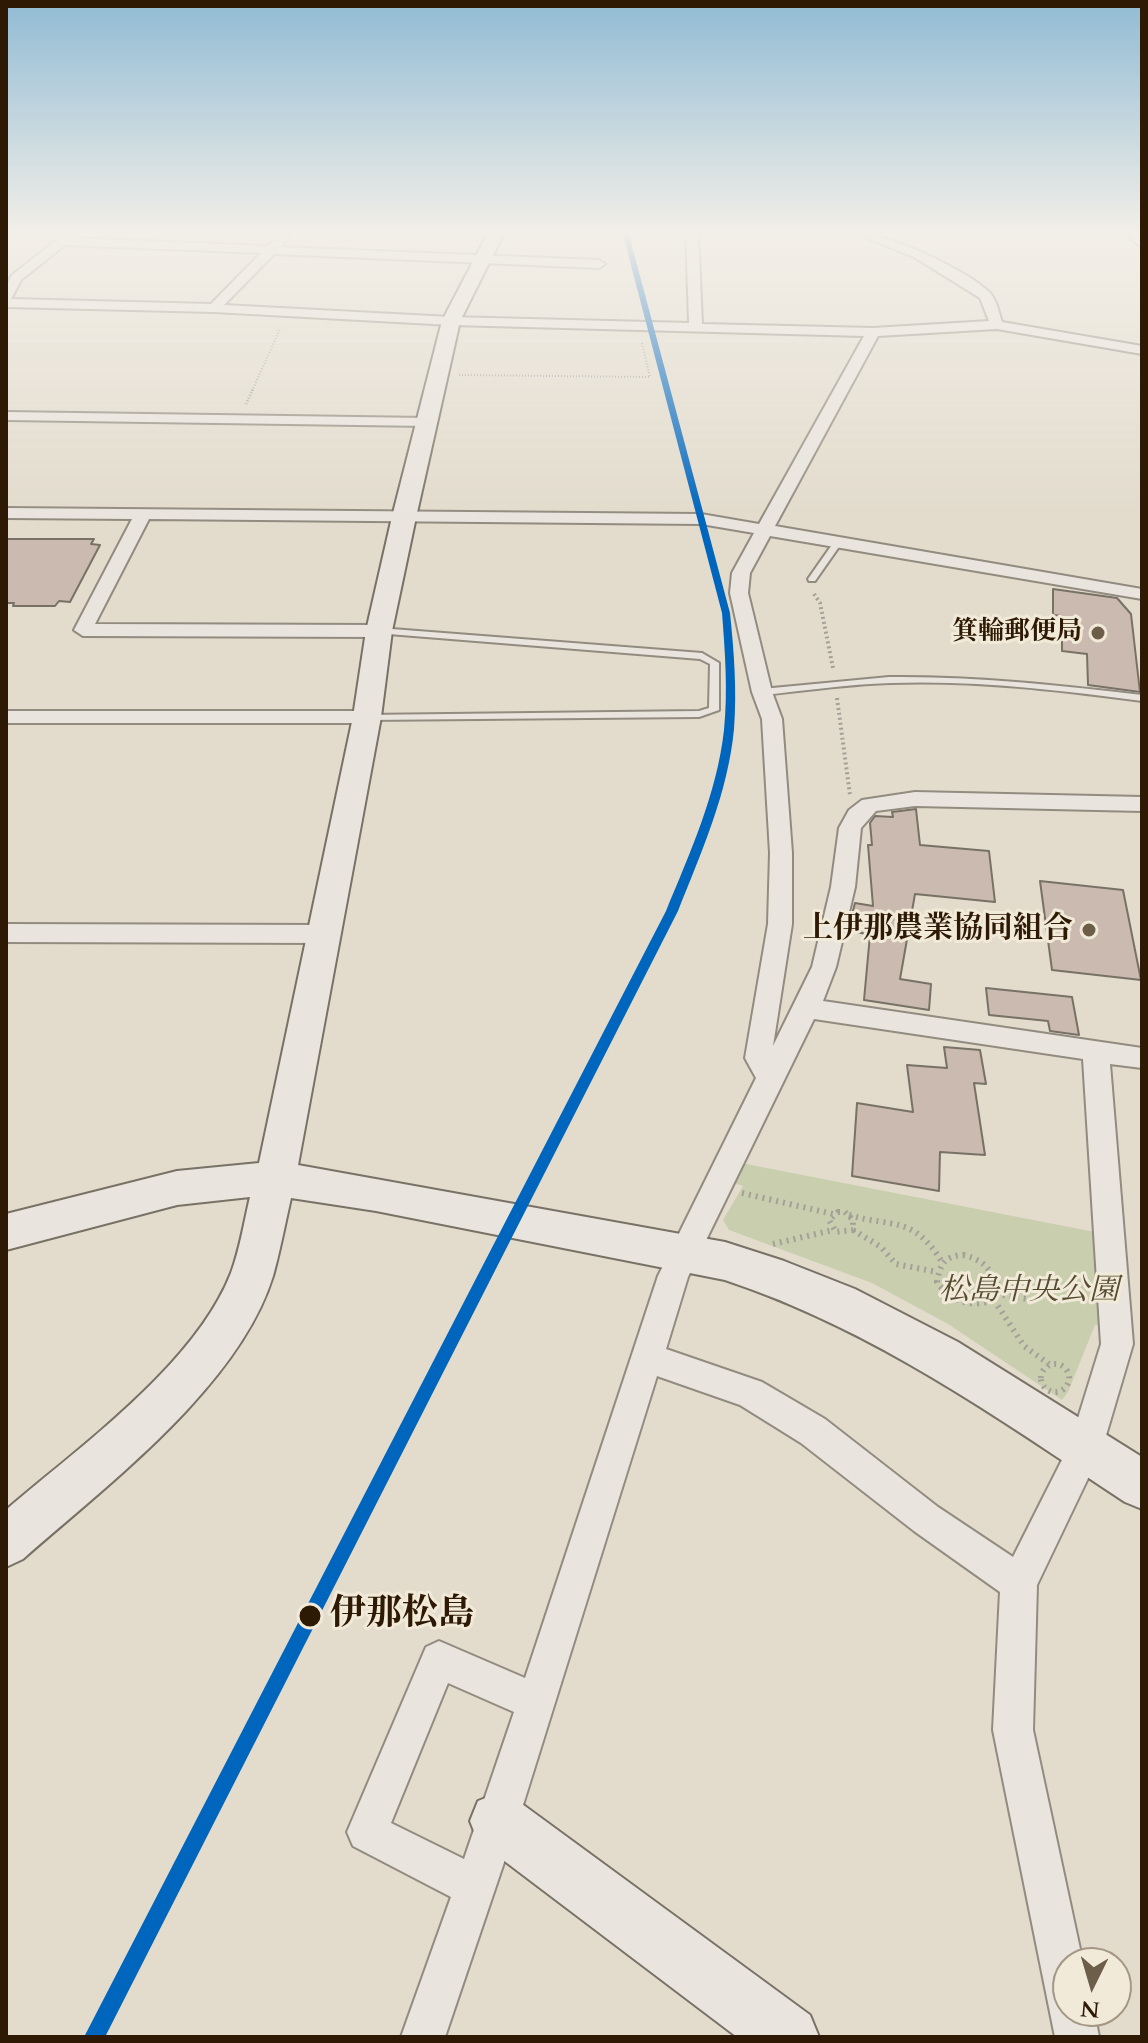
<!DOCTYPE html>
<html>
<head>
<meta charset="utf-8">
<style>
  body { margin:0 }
  #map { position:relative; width:1148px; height:2043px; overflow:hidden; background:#e3dccd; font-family:Cardo,serif }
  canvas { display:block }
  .frame { position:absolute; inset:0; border:8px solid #2e1a04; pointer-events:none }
  .north { position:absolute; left:1052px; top:1947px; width:80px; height:80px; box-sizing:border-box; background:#f2ead9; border:2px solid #a49784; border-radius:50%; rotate:185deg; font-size:22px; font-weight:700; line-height:32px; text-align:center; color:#2e1a04 }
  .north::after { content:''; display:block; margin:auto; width:28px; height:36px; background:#6d5e4a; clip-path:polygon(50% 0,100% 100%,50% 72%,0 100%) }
</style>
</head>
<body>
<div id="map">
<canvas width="1148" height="2043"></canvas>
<div class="frame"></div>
<div class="north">N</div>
</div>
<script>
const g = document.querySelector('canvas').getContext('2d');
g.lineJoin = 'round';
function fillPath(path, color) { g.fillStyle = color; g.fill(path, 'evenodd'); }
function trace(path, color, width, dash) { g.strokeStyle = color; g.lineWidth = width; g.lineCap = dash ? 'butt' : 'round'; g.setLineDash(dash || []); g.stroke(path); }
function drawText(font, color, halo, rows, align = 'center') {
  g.font = font + ' Cardo,"Noto Serif JP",serif'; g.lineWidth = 6; g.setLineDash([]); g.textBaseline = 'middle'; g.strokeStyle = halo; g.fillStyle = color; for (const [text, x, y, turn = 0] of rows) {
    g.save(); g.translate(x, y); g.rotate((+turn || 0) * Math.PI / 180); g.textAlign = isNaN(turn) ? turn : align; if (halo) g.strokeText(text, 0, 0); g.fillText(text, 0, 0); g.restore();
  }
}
const green = new Path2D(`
  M741 1163 1100 1233 1105 1325H1095L1068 1392 1062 1400 948 1324 872 1283 729 1230 723 1220 743 1186 730 1182Z`);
const building = new Path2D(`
  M6 539H94L91 544 100 545 70 602 59 601 55 606H13L14 603H6Z
  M1053 589 1117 598 1131 614 1140 692 1088 685 1087 654 1062 651V616L1053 615Z
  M916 809 920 845 989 851 995 902 915 894 900 979 931 984 929 1010 864 1000 870 935 848 930 855 903 873 906 868 845H872L870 823 875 816 893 817 892 812Z
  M1040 881 1123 890 1141 980 1052 970Z
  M986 988 1072 997 1079 1035 1050 1031 1048 1021 989 1015Z
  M944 1047 980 1050 986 1084 974 1083 985 1155 940 1152 939 1191 852 1176 857 1103 913 1112 907 1065 947 1068Z`);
const pathFar3 = new Path2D(`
  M459 375 650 377 642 343
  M252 391 280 329`);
const pathFar2 = new Path2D(`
  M246 404 253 389`);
const pathFar1 = new Path2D(`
  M814 594 820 603 833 668
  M837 698 850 795`);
const path = new Path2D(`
  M742 1193 833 1214
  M838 1212H845L853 1220V1230L836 1232 829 1220Z
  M849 1215C893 1228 913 1215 942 1262
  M853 1230 881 1247 896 1264 937 1272
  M773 1244 833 1230
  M963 1255C989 1261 997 1276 994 1300 971 1308 951 1302 937 1282 940 1265 944 1256 963 1255Z
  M998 1285 1029 1290
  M996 1294 1027 1299
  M994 1300 1024 1346 1049 1364
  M1041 1378a14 14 0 1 1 28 0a14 14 0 1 1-28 0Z`);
const lane = new Path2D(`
  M836 539 843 541 815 581H809L808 579Z
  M379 628 702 653 719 663V710L699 717 367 720 364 719V715L699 711 709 708 710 664 700 659 376 633 375 631Z
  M889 677C974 676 1058 685 1142 695V701C1059 690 975 680 891 683 847 684 805 691 762 695L757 692 762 689Z`);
const street = new Path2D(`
  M68 231H79L74 238 268 246 283 231H295L280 247 599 260 605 264 599 268 274 254 224 305 451 317 689 323 686 231H698L702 324 873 328 989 321 980 298 914 257 849 231C881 230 968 270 990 293 997 300 999 314 1002 322L1142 346V354L997 329 878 336 775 526 1142 589V599L770 536 750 573 748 593 772 692 782 719 792 853V924L773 1046 812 967 831 887 839 828 849 810 862 800 915 792 1142 797V811L915 806 876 811 861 828 855 887 836 967 823 1001 1142 1048V1068L1110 1064 1133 1344 1102 1449 1037 1585 1033 1730 1083 1963H1068V2011H1094L1099 2037H1055L993 1730 1000 1592 914 1531 801 1443 740 1405 657 1376 518 1821 445 2037H401L451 1897 353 1846 347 1832 426 1647 439 1641 525 1678 658 1276 756 1078 745 1058 768 924 770 853 762 719 752 692 730 593 732 573 754 533 701 524 149 519 95 624 379 625 388 631 379 637 83 636 74 630 132 519 6 518V508L701 514 759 524 864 336 451 325 214 312 6 307V286L12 275ZM65 245 261 253 211 304 11 299 21 280ZM814 1019 1083 1059 1101 1344 1070 1444 1013 1557 938 1507 825 1419 762 1382 666 1349 688 1277ZM448 1683 514 1712 464 1859 391 1823Z
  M6 412 427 418 434 422 427 426 6 420Z
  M6 711H367L377 717 367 723H6Z
  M6 924 323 925 332 928 335 934 332 940 323 943 6 942Z`);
const secondary = new Path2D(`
  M489 231H505L460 321 416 517 392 631 381 717 298 1165 725 1242 784 1261 855 1289 958 1342 1142 1457V1509L1125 1502C996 1417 873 1329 725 1280L376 1211 291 1198C285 1224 280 1251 273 1276 239 1386 107 1485 23 1559L6 1567V1510C79 1447 195 1365 231 1273 240 1249 244 1222 250 1197L177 1205 6 1250V1214L177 1171 259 1163 353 717 366 631 392 517 442 321Z
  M498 1793 518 1801 810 2015 819 2037H737L478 1841 470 1821 478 1801Z`);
const highway = new Path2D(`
  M1120 231H1142V247Z`);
const rail1 = new Path2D(`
  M622 231H628L730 613C734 652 737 690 734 729 728 793 701 853 678 911L105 2037H84L666 911C690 853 717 793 724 730 728 690 725 652 722 613Z`);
const markers = [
  [1098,633,8,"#6d5e4a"],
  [1089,930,8,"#6d5e4a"],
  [310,1616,12,"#2e1a04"]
];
const farPoinames = [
  ["箕輪郵便局",1082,633]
];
const poiNames = [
  ["上伊那農業協同組合",1073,930]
];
const parkNames = [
  ["松島中央公園",1029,1292]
];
const nearStopnames = [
  ["伊那松島",330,1616]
];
fillPath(green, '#c9ceaf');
fillPath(building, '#cabab0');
trace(building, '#787166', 2);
trace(lane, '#928b80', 4);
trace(street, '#928b80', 4);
trace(secondary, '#787166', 4);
trace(highway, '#787166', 4);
trace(pathFar3, '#a5a097', 2, [1, 2]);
trace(pathFar2, '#a5a097', 3, [1, 2]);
trace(pathFar1, '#a5a097', 4, [2, 3]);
trace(path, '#a5a097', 6, [2, 5]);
fillPath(lane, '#e9e5de');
fillPath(street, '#e9e5de');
fillPath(secondary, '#e9e5de');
fillPath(highway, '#e5e1d9');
fillPath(rail1, '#0065bd');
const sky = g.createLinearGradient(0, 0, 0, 517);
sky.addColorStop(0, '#91bbd4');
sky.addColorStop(0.45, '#f2efe8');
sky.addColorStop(1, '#f2efe800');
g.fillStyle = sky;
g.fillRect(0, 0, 1148, 517);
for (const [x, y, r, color] of markers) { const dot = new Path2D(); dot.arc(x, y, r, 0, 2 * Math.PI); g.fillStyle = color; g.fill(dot); trace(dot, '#f2ead9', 3); }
drawText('bold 26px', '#2e1a04', '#f2ead9', farPoinames, 'right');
drawText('bold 30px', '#2e1a04', '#f2ead9', poiNames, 'right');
drawText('italic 30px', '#564c30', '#f2ead9', parkNames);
drawText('bold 36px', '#2e1a04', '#f2ead9', nearStopnames, 'left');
</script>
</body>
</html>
